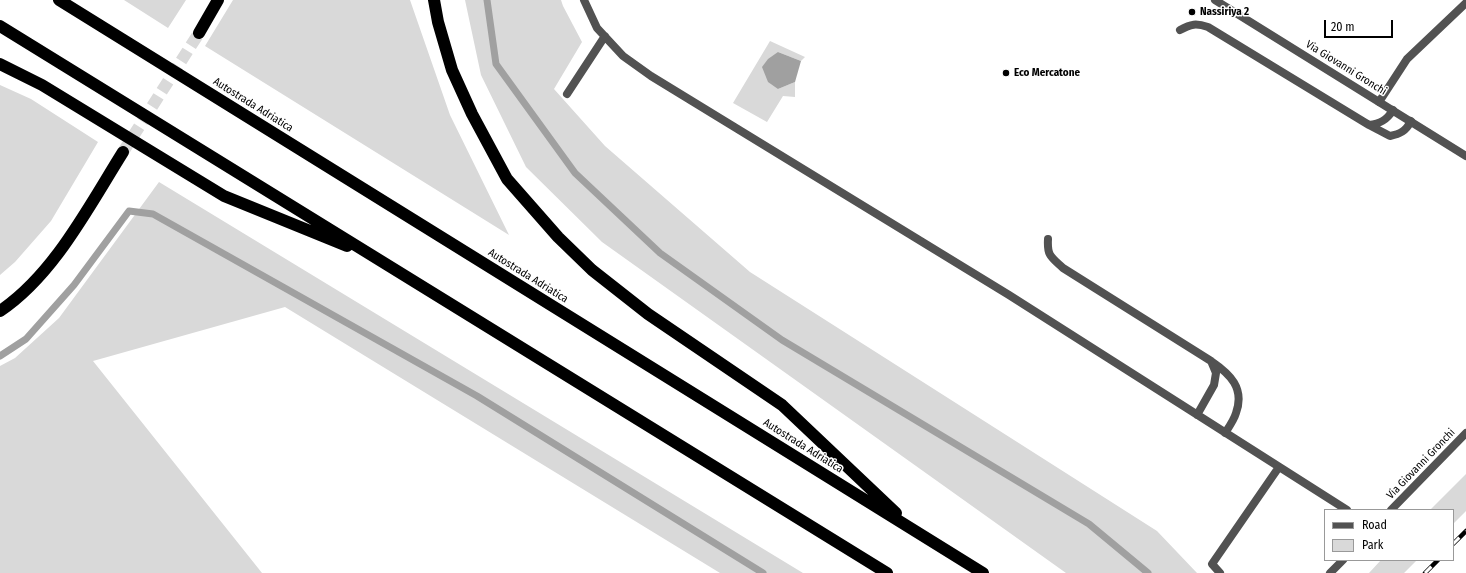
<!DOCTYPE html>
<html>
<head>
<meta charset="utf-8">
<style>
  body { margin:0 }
  #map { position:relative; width:1466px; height:573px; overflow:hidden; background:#fff; font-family:"Fira Sans Condensed",sans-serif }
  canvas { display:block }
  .legend { position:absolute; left:1324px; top:509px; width:130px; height:52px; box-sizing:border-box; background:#fff; border:1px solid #999; margin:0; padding:5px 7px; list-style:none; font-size:12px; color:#000 }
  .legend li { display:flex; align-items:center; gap:8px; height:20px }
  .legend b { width:20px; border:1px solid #999 }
  .scale { position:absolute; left:1324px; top:20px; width:69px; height:18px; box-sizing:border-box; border:2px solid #000; border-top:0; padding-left:5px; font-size:12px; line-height:14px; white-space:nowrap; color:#000; -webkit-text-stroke:3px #fff; paint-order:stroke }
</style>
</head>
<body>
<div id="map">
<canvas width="1466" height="573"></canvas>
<ul class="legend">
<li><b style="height:5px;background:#525252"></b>Road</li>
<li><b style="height:11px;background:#d9d9d9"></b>Park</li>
</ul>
<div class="scale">20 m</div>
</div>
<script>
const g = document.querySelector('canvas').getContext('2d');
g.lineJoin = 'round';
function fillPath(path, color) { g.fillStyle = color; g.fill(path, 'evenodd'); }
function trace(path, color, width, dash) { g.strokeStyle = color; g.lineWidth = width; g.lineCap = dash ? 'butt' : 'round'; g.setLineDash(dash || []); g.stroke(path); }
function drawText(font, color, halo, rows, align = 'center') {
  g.font = font + ' "Fira Sans Condensed",sans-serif'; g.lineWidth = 3; g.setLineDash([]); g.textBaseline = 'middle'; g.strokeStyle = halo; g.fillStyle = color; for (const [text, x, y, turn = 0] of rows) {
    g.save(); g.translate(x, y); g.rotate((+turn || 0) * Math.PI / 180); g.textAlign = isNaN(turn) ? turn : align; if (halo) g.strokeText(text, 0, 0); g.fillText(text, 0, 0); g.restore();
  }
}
const green = new Path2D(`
  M124 0H186L168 28Z
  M233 0H410L450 115 509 235 205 46Z
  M465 0H561L563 6 582 42 554 89 605 146 750 272 1157 531 1197 573H1066L602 242 526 167 481 75Z
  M770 41 805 57 801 61 778 52V89L795 82V97L783 96 767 122 733 103Z
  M0 85 31 99 98 142 51 221 15 262 0 275Z
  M159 182 803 573H720L285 307 93 361 262 573H0V366L15 358 59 318Z
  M1466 474V511L1453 524V510H1430Z
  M1381 560H1417L1404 573H1369Z`);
const water = new Path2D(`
  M778 52 801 61 795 82 778 89 768 82 762 67 768 59Z`);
const stream = new Path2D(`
  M487 0 496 64 575 173 660 253 782 340 1089 524 1148 573
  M0 356 26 339 74 285 129 211 153 214 477 396 763 573`);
const motorwayTunnel = new Path2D(`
  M123 152 199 33`);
const service = new Path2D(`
  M584 0 597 28 623 56 651 76 1009 295 1347 510
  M1180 30C1191 24 1196 23 1208 27L1369 125
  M567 94 605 36
  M1379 102 1407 59 1466 3
  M1393 110C1387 120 1380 124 1369 125L1390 136C1400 134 1406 131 1411 121
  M1048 239C1047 256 1051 257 1063 268L1211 361C1230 374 1245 388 1236 413 1234 420 1229 427 1225 433
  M1197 415 1214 385 1216 373 1211 361
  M1220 573 1212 564 1279 467`);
const minor = new Path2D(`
  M1215 0 1466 156
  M1391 510 1466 433
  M1330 573 1343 560`);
const motorway = new Path2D(`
  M59 0 983 573
  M434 0 438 22 452 70 472 114 507 179 558 237 592 270 648 314 782 405 896 513
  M0 26 887 573
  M199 33 218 0
  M0 64 42 85 224 196 347 246
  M0 311C54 275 89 206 123 152`);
const rail = new Path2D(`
  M1453 544 1466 531
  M1425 573 1438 560`);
const markers = [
  [1192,12,4,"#000"],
  [1006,73,4,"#000"]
];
const poiNames = [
  ["Nassiriya 2",1200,12],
  ["Eco Mercatone",1014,73]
];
const streetNames = [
  ["Via Giovanni Gronchi",1346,68,32],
  ["Autostrada Adriatica",253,105,32],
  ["Autostrada Adriatica",528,276,32],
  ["Autostrada Adriatica",803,446,32],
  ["Via Giovanni Gronchi",1421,464,-46]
];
fillPath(green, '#d9d9d9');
fillPath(water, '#a0a0a0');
trace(stream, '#a0a0a0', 7);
trace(motorwayTunnel, '#d9d9d9', 12, [12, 6]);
trace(service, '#525252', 8);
trace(minor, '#525252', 8);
trace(motorway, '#000', 12);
trace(rail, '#000', 4.5);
trace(rail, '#fff', 3, [9]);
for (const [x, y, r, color] of markers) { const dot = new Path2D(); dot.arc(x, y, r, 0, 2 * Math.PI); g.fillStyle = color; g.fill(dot); trace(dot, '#fff', 1.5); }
drawText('bold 11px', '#000', '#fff', poiNames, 'left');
drawText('11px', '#000', '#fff', streetNames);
</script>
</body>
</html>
